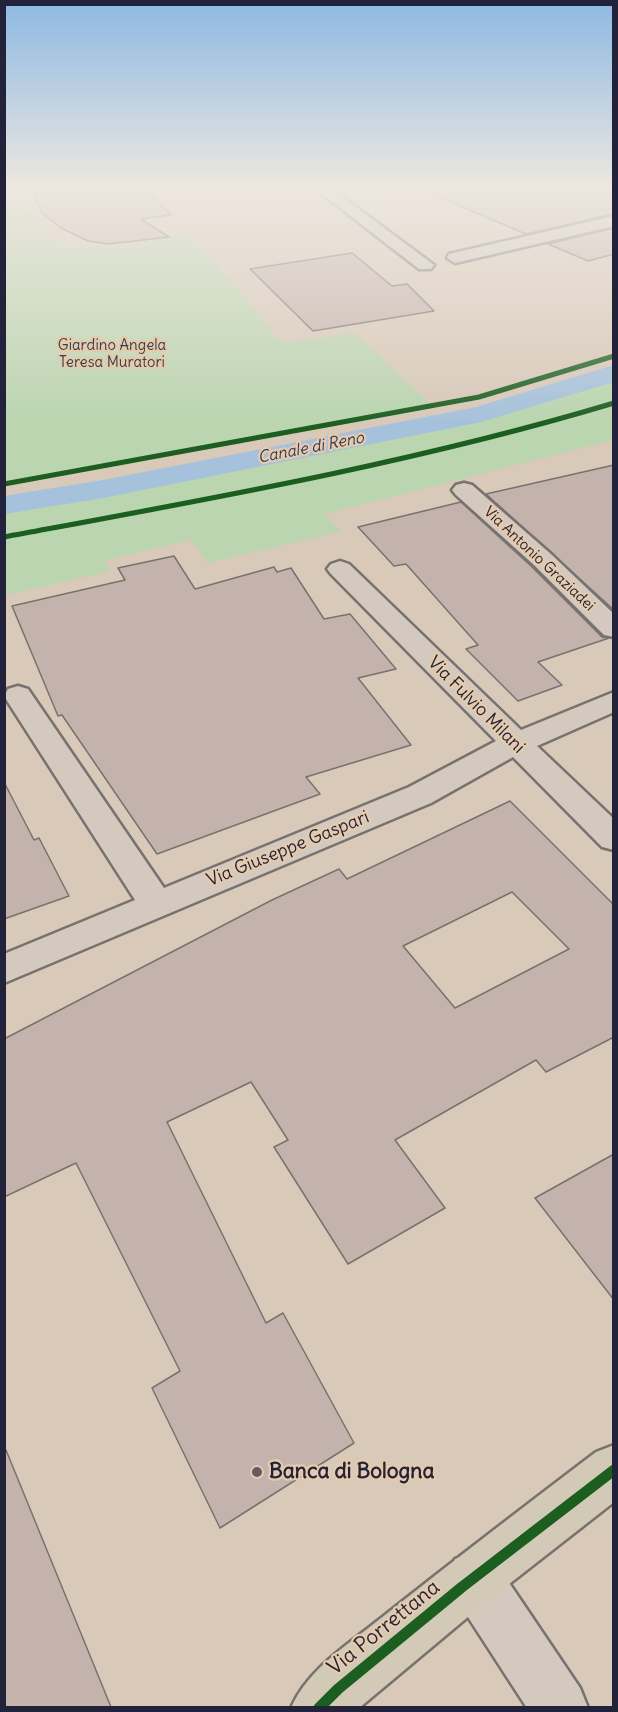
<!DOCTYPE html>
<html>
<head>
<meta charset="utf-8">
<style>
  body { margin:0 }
  #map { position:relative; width:618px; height:1712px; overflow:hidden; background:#d8c9b9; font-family:Delius,sans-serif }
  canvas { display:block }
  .frame { position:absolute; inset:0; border:6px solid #22223b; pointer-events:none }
</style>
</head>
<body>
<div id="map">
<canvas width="618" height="1712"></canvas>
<div class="frame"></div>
</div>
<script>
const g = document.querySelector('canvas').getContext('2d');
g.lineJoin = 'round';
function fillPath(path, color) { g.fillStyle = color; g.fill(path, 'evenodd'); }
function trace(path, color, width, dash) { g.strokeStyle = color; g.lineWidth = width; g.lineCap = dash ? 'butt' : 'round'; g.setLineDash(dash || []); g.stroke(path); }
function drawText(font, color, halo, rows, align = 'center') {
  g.font = font + ' Delius,sans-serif'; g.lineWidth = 4.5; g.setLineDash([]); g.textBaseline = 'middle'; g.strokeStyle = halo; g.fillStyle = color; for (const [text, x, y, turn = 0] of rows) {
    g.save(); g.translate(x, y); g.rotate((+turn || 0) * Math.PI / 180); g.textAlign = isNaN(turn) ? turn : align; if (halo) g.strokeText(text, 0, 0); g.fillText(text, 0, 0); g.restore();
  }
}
const green = new Path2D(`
  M5 187H18L29 212 61 245 120 247 185 232 212 258 281 343 355 333 432 406 5 484Z
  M332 187H404L356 196 347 190 336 191Z
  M613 378V440L324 514 341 531 208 563 191 540 105 560 110 571 5 595V512L103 497 463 425Z`);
const canal = new Path2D(`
  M614 365V382L481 422 103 498 4 514V496L103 480 476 407Z`);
const building = new Path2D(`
  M31 187H143L171 215 141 219 169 237 109 244 88 241 61 228 42 213Z
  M415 187H614V214L526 234Z
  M614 228V254L588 261 548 244Z
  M352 253 392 286 407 284 434 311 313 331 250 269Z
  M614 465V610L486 494Z
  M461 502 532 567 602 637 609 638 538 662 562 685 518 701 466 649 478 645 406 564 394 566 358 527Z
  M174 556 195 589 274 567 277 572 291 568 324 619 350 614 396 669 358 678 411 745 306 777 320 794 157 854 62 715 58 716 12 606 125 580 118 568Z
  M4 782 34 840 39 838 69 896 4 919Z
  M510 801 614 905V1037L546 1072 536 1060 395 1140 445 1208 348 1264 274 1147 288 1140 251 1082 167 1122 266 1323 283 1313 354 1443 220 1528 152 1388 180 1371 76 1163 4 1197V1039L272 900 339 869 347 879ZM512 892 569 949 455 1008 403 946Z
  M614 1154V1300L535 1198Z
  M4 1450H6L111 1707H4Z`);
const street = new Path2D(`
  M313 187H329L434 265 431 269H419Z
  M614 216V226L455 263 447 258 449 254Z
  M464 483 472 485 552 555 614 614V637L604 635 534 565 456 495 452 490 456 485Z
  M340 561 349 564 521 730 614 692V712L537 746 614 819V850L602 847 513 757 431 803 4 983V954L135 900 4 696 8 689 18 686 28 689 164 888 409 787 496 741 331 574 327 569 331 564Z
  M474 1552 493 1559 580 1688 588 1708H527L455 1597 448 1578 455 1559Z`);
const primary = new Path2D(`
  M614 1445V1502L481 1606 359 1708H291C308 1668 352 1642 385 1615 454 1560 525 1506 596 1452Z`);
const cyclewayFar1 = new Path2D(`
  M4 484 479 397 614 356
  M4 537C209 499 414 463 614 403`);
const cycleway = new Path2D(`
  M319 1708 338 1689 462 1587 614 1470`);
const markers = [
  [257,1472,6,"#625c67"]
];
const farParknames = [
  ["Giardino Angela",112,346],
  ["Teresa Muratori",112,363]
];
const farStreetnames = [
  ["Via Antonio Graziadei",539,559,43]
];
const farWaternames = [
  ["Canale di Reno",311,448,-11]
];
const streetNames = [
  ["Via Fulvio Milani",476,705,45],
  ["Via Giuseppe Gaspari",288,849,-22]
];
const nearPoinames = [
  ["Banca di Bologna",269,1472]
];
const nearStreetnames = [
  ["Via Porrettana",384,1628,-39]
];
fillPath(green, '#bad5af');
fillPath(canal, '#a5c1db');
fillPath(building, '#c4b3ac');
trace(building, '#78726f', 1.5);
trace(street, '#78726f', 5);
trace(primary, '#78726f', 5);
fillPath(street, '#d3c9be');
fillPath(primary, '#d2c9b6');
trace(cyclewayFar1, '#1b5e20', 5);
trace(cycleway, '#1b5e20', 11);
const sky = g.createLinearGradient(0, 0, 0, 426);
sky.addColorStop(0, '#8db9e3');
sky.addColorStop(0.44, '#ede7e0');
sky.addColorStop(1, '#ede7e000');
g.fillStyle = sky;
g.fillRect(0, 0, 618, 426);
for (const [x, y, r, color] of markers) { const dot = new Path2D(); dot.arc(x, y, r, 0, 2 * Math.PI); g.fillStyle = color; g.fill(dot); trace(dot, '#e5caac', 2); }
drawText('15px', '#353e4b', '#e5caac', farParknames);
drawText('15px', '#22223b', '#e5caac', farStreetnames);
drawText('italic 16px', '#323955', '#e5caac', farWaternames);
drawText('18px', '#22223b', '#e5caac', streetNames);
drawText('bold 21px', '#22223b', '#e5caac', nearPoinames, 'left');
drawText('21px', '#22223b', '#e5caac', nearStreetnames);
</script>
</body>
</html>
